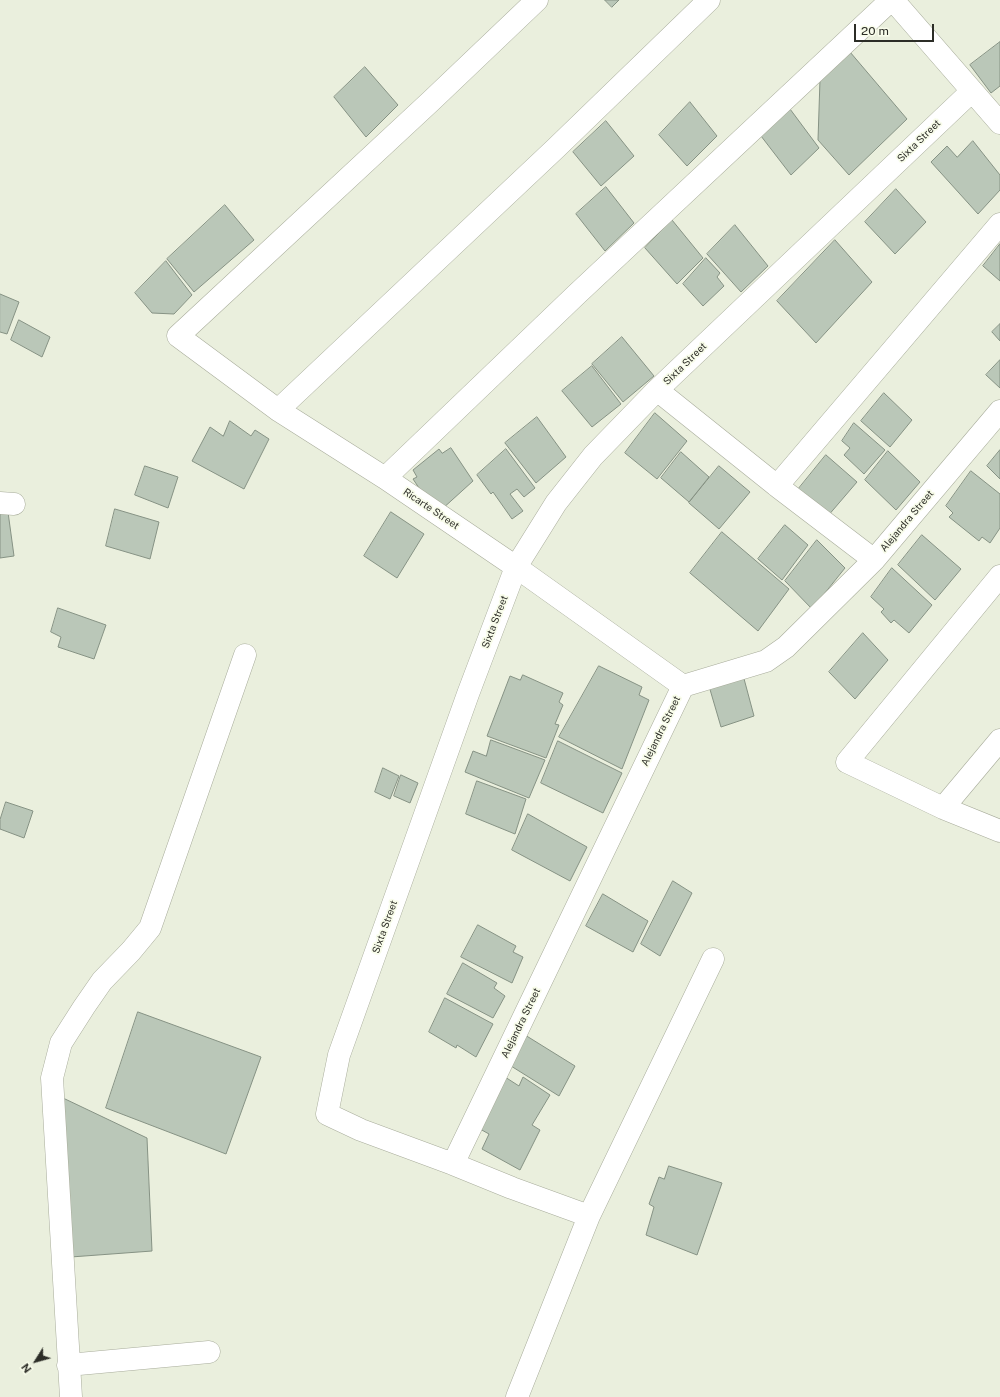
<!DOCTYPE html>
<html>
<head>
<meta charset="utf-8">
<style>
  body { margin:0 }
  #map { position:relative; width:1000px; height:1397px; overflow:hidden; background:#eaefdd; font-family:"Public Sans",sans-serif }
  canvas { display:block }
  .north { position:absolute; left:16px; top:1341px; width:40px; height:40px; -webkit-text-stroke:3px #f8fcea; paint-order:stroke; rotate:233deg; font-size:11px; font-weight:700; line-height:16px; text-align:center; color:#2c2d27 }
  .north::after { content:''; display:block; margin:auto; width:14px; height:18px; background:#2c2d27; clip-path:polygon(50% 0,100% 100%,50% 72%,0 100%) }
  .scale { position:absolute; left:854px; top:24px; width:80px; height:18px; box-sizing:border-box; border:2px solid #2c2d27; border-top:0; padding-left:5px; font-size:12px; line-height:14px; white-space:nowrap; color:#2c2d27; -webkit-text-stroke:3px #f8fcea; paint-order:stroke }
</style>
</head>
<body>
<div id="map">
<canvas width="1000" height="1397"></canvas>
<div class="north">N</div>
<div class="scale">20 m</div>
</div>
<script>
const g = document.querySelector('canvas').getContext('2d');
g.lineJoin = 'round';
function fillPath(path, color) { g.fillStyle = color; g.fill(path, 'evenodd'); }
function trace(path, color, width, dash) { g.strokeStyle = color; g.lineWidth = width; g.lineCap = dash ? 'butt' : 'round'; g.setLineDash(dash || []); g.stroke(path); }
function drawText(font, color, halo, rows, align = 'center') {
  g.font = font + ' "Public Sans",sans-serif'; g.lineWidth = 3.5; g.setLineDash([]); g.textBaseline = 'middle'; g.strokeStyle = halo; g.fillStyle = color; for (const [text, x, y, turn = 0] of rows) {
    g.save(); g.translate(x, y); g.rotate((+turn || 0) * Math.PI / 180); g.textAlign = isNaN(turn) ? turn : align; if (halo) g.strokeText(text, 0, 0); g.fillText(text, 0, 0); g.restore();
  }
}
const building = new Path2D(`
  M605 0H619L612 7Z
  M1000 42V86L991 93 970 65Z
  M850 52 907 119 849 175 818 140 820 80Z
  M365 67 398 105 366 137 334 97Z
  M690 102 717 136 687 166 659 135Z
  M790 109 819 148 791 175 761 136Z
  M606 121 634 156 601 186 573 152Z
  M973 141 1000 175V190L978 214 931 162 947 146 957 157Z
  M606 187 634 223 605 251 576 214Z
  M896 189 926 222 895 254 865 222Z
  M225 205 254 240 194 292 167 259Z
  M672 220 703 258 677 284 645 248Z
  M735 225 768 266 741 292 707 254Z
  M835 240 872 282 816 343 777 301Z
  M1000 244V281L983 266Z
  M706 258 720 273 717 277 724 286 703 306 683 284Z
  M166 261 192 295 174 314 152 313 135 293Z
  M0 294 19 302 7 334 0 332Z
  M19 320 50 337 42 357 11 340Z
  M1000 324V341L992 332Z
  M622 337 654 376 623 402 592 364Z
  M1000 360V388L986 375Z
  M592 366 621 404 592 427 562 391Z
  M884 393 912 420 890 447 861 421Z
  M655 413 687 441 657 479 625 453Z
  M537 417 566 457 536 483 505 443Z
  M230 421 251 436 255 430 269 439 244 489 192 461 210 427 223 436Z
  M854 423 885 450 864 474 844 455 850 448 842 441Z
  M451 448 473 481 441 510 427 500 413 479 417 477 413 470 439 449 442 453Z
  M506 449 535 488 524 497 517 489 510 494 523 511 512 519 493 492 491 494 477 475Z
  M1000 450V479L987 466Z
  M888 451 920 482 896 510 865 480Z
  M681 452 709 477 689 502 661 478Z
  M826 455 857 482 827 517 796 492Z
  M145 466 178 477 168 508 135 495Z
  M719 466 750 492 719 529 689 503Z
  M971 471 1000 494V528L990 543 982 537 979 541 949 517 953 513 946 506Z
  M115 509 159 522 150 559 106 546Z
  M8 512 14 556 0 558V513Z
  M391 512 424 534 397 578 364 556Z
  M785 525 808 545 782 580 758 559Z
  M722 532 789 589 758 631 690 573Z
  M922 535 961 569 935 600 898 565Z
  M817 540 845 568 812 609 785 581Z
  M892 568 932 605 909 633 894 620 891 623 881 612 884 609 871 597Z
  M58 608 106 625 94 659 58 647 61 637 51 632Z
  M863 633 888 660 855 699 829 672Z
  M599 666 642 687 639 695 649 700 622 769 559 737Z
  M523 675 563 693 559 702 563 705 555 724 559 725 546 758 487 736 510 676 520 680Z
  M743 675 754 716 721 727 709 686Z
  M491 740 545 760 529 798 465 772 473 751 486 756Z
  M558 741 622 773 603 813 541 783Z
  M383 768 399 776 390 799 375 792Z
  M401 775 418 783 410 803 394 796Z
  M477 781 526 799 515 834 466 814Z
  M6 802 33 811 24 838 0 829V820Z
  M528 814 587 847 570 881 512 850Z
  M673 881 692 893 660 956 641 944Z
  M603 894 648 921 633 952 586 926Z
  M478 925 516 946 513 952 523 957 512 983 461 957Z
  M463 963 497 983 494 988 505 996 493 1018 447 994Z
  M445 998 493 1024 476 1057 457 1045 456 1048 429 1032Z
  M138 1012 261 1057 226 1154 106 1108Z
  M525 1035 575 1066 559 1096 511 1066Z
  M505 1077 519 1086 523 1077 550 1095 532 1125 540 1130 520 1170 482 1149 489 1134 480 1129Z
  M63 1098 147 1138 152 1251 71 1257Z
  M669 1166 722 1183 697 1255 646 1235 654 1207 649 1204 659 1177 664 1179Z`);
const minor = new Path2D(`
  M537 0 431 101 178 336 278 410 385 478 516 567 683 686
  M893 0 1000 123
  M657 390 777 486 874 560
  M278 410 556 148 709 0
  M385 478 577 294 891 0
  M777 486 1000 224
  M0 503 14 504
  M1000 576 847 762 943 808 1000 831
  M943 808 1000 740
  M453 1164 683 686 766 661 786 647 874 560 1000 411
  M589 1216 713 959
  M68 1365 209 1352
  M71 1397 52 1078 61 1043 84 1007 102 981 131 951 150 928 245 655
  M517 1397 589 1216 512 1188 453 1164 361 1130 327 1114 339 1055 468 694 516 567 556 503 593 456 657 390 972 91`);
const streetNames = [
  ["Sixta Street",919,141,-44],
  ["Sixta Street",685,364,-44],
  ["Ricarte Street",431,509,34],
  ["Alejandra Street",907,521,-50],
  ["Sixta Street",495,622,-69],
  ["Alejandra Street",661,731,-64],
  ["Sixta Street",385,927,-70],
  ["Alejandra Street",521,1023,-64]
];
fillPath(building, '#bac7b8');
trace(building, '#869284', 1);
trace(minor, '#a8ac9b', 23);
trace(minor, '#fff', 22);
drawText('10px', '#2c2d27', '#f8fcea', streetNames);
</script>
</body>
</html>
